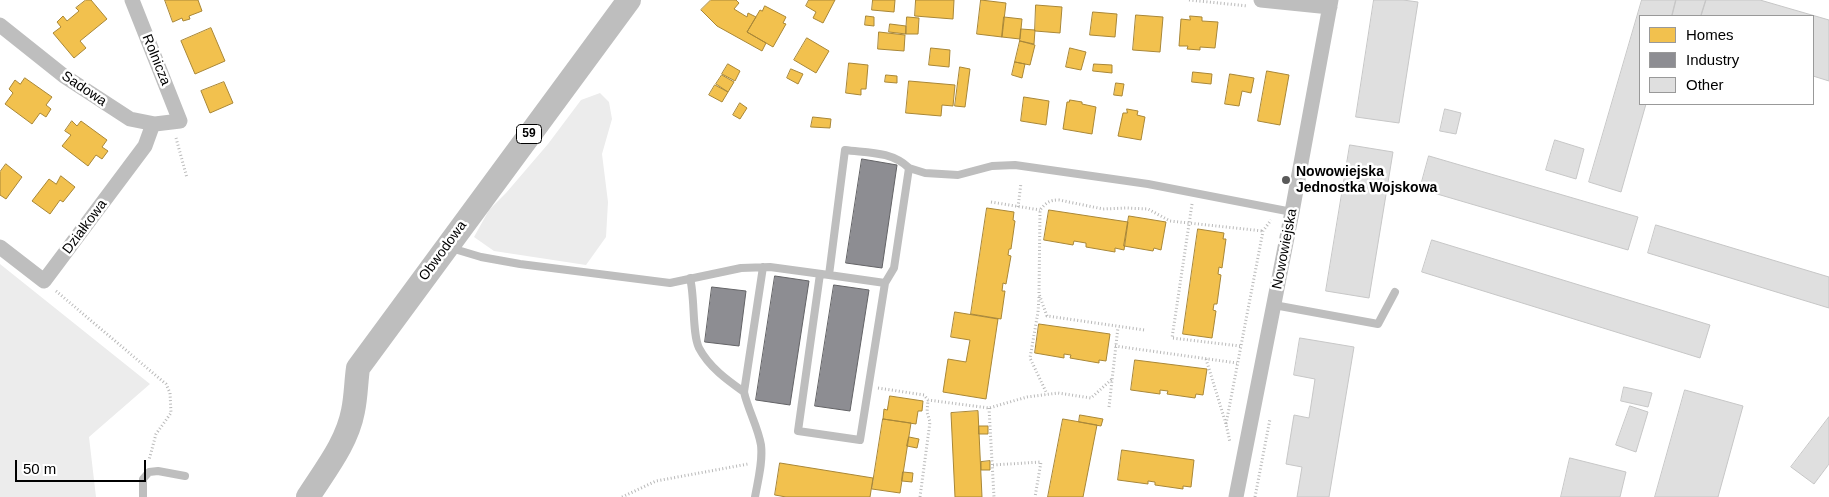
<!DOCTYPE html>
<html>
<head>
<meta charset="utf-8">
<style>
  body { margin:0 }
  #map { position:relative; width:1829px; height:497px; overflow:hidden; background:#fff; font-family:Helvetica,sans-serif }
  canvas { display:block }
  .legend { position:absolute; left:1639px; top:15px; width:175px; height:90px; box-sizing:border-box; background:#fff; border:1px solid #999; margin:0; padding:6px 9px; list-style:none; font-size:15px; color:#000 }
  .legend li { display:flex; align-items:center; gap:10px; height:25px }
  .legend b { width:25px; border:1px solid #999 }
  .scale { position:absolute; left:15px; top:460px; width:131px; height:22px; box-sizing:border-box; border:2px solid #000; border-top:0; padding-left:6px; font-size:15px; line-height:18px; white-space:nowrap; color:#000; -webkit-text-stroke:4px #fff; paint-order:stroke }
</style>
</head>
<body>
<div id="map">
<canvas width="1829" height="497"></canvas>
<ul class="legend">
<li><b style="height:14px;background:#f2c14e"></b>Homes</li>
<li><b style="height:14px;background:#8d8d92"></b>Industry</li>
<li><b style="height:14px;background:#dfdfdf"></b>Other</li>
</ul>
<div class="scale">50 m</div>
</div>
<script>
const g = document.querySelector('canvas').getContext('2d');
g.lineJoin = 'round';
function fillPath(path, color) { g.fillStyle = color; g.fill(path, 'evenodd'); }
function trace(path, color, width, dash) { g.strokeStyle = color; g.lineWidth = width; g.lineCap = dash ? 'butt' : 'round'; g.setLineDash(dash || []); g.stroke(path); }
function drawText(font, color, halo, rows, align = 'center') {
  g.font = font + ' Helvetica,sans-serif'; g.lineWidth = 5; g.setLineDash([]); g.textBaseline = 'middle'; g.strokeStyle = halo; g.fillStyle = color; for (const [text, x, y, turn = 0] of rows) {
    g.save(); g.translate(x, y); g.rotate((+turn || 0) * Math.PI / 180); g.textAlign = isNaN(turn) ? turn : align; if (halo) g.strokeText(text, 0, 0); g.fillText(text, 0, 0); g.restore();
  }
}
const green = new Path2D(`
  M600 93 609 102 612 119 602 154 608 202 606 237 586 265 494 251 474 237 489 210 506 193 548 144 581 100Z
  M0 264 150 384 89 437 96 497H0Z`);
const homes = new Path2D(`
  M86 0H91L107 19 80 41 86 48 74 58 53 33 61 27 57 22 63 16 67 21 79 11 76 8Z
  M165 0H198L202 11 189 16 190 19 183 21 182 18 173 22Z
  M711 0H736L739 3 734 9 747 17 748 13 756 17 747 32 766 43 762 51 717 26 701 10Z
  M809 0H835L823 23 813 18 816 12 806 6Z
  M873 0H895L894 12 872 10Z
  M916 0H954L953 19 915 16Z
  M981 0 1006 3 1002 37 977 34Z
  M1036 5 1062 7 1060 33 1035 31Z
  M765 6 786 17 783 23 786 24 773 47 747 32 760 10 762 11Z
  M1093 12 1117 14 1115 37 1090 35Z
  M1136 15 1163 17 1160 52 1133 50Z
  M866 16 874 17V26L865 25Z
  M1190 16 1202 17V21L1218 22 1215 48 1200 47V50L1187 49 1188 46H1179L1181 19 1190 20Z
  M907 17 919 18 918 34H906Z
  M1004 17 1022 19 1020 39 1002 37Z
  M890 24 906 26V34L889 32Z
  M211 28 225 61 195 74 181 41Z
  M1021 29 1035 30 1034 44 1020 41Z
  M879 32 905 35 904 51 878 49Z
  M807 38 829 51 816 73 794 60Z
  M1020 41 1035 45 1030 65 1015 62Z
  M931 48 950 50 949 67 929 65Z
  M1070 48 1086 52 1081 70 1066 67Z
  M1015 62 1025 64 1022 78 1012 75Z
  M849 63 868 65 866 89H861V95L846 93Z
  M728 64 740 71 735 81 722 74Z
  M1094 64 1112 65V73L1093 71Z
  M960 67 970 69 965 107 955 106Z
  M791 69 803 74 798 84 787 78Z
  M1267 71 1289 75 1280 125 1258 121Z
  M1193 72 1212 74 1211 84 1192 82Z
  M1230 74 1254 78 1251 93 1242 91 1239 106 1225 104Z
  M722 75 734 82 728 92 716 84Z
  M886 75 897 76V83L885 82Z
  M25 78 52 97 46 105 51 109 46 117 40 113 32 124 5 104 13 93 9 89 15 80 20 84Z
  M909 81 955 85 953 106 942 105 941 116 906 113Z
  M224 82 233 103 210 113 201 91Z
  M1116 83 1124 84 1122 96 1114 95Z
  M715 85 728 92 722 102 709 95Z
  M1024 97 1049 101 1046 125 1021 121Z
  M1070 100 1082 102V104L1096 107 1092 134 1063 129 1067 102H1069Z
  M740 103 747 108 740 119 733 115Z
  M1127 109 1138 111 1137 115 1145 117 1141 140 1118 136 1123 113H1127Z
  M813 117 831 119 830 128 811 127Z
  M72 121 77 126 81 121 107 140 102 147 108 151 102 159 96 155 88 166 62 146 71 135 65 131Z
  M6 164 22 177 6 199 0 195V172Z
  M61 176 75 187 63 202 60 200 50 214 32 201 49 179 56 184Z
  M987 208 1014 212 1013 220 1015 221 1011 249H1009L1008 255 1011 256 1006 284 1003 283 1002 291H1005L1001 319 971 314Z
  M1049 210 1128 222 1124 250 1115 248V252L1086 247V243L1074 241 1073 245 1044 240Z
  M1129 216 1166 222 1161 250 1154 248 1153 251 1124 246Z
  M1198 229 1224 233 1223 239H1226L1222 268 1219 267 1218 274 1221 275 1217 304H1214L1213 310 1216 311 1212 338 1183 334Z
  M955 312 998 319 986 399 943 392 948 359 966 362 970 340 951 337Z
  M1039 324 1110 334 1106 361 1099 360V363L1070 358 1071 355 1064 354V358L1035 353Z
  M1135 360 1207 369 1203 395 1196 394 1195 398 1167 394 1168 391 1160 390V394L1131 390Z
  M890 396 923 401 922 411H918L916 424 883 419 884 409 887 410Z
  M978 411 982 497H955L951 413Z
  M1080 415 1103 419 1101 426 1079 422Z
  M883 419 911 423 900 493 872 489Z
  M1063 419 1097 425 1083 497H1048Z
  M979 426H988V434H979Z
  M909 437 919 439 917 448 907 446Z
  M1122 450 1194 460 1191 487 1183 486V489L1155 485V482L1148 481V484L1118 480Z
  M990 461V470H981V462Z
  M780 463 873 478 870 497H786L775 495Z
  M903 472 913 473 912 482 902 481Z`);
const industry = new Path2D(`
  M862 159 897 165 882 268 846 263Z
  M775 276 809 281 790 405 756 400Z
  M834 285 869 290 850 411 815 406Z
  M712 287 746 291 739 346 705 342Z`);
const building = new Path2D(`
  M1374 0H1403L1418 2 1399 123 1356 117Z
  M1642 0H1676L1672 16H1640V104H1646L1621 192 1589 182Z
  M1676 0H1706L1701 16H1672Z
  M1706 0H1760L1829 20V81L1813 76V16H1701Z
  M1445 109 1461 113 1456 134 1440 131Z
  M1555 140 1584 149 1576 179 1546 170Z
  M1350 145 1393 152 1369 298 1326 291Z
  M1429 156 1638 217 1628 250 1420 189Z
  M1656 225 1829 277V308L1648 253Z
  M1432 240 1710 325 1700 358 1422 272Z
  M1300 338 1354 347 1329 497H1297L1302 467 1286 464 1294 415 1309 418 1315 379 1294 375Z
  M1624 387 1652 393 1648 407 1621 401Z
  M1685 390 1743 406 1718 497H1655Z
  M1630 406 1648 412 1636 452 1616 445Z
  M1829 417V464L1814 484 1791 467Z
  M1570 458 1626 472 1620 497H1561Z`);
const path = new Path2D(`
  M1189 0 1248 6
  M176 138 187 178
  M991 202 1040 210
  M1192 204 1172 338 1240 346
  M1018 207 1021 183
  M56 291 166 384 170 393 171 413 156 434 149 460
  M1039 297 1038 312 1030 358 1047 394
  M1144 330 1047 316 1039 294 1040 210C1046 203 1049 200 1059 200L1103 209 1126 208 1148 209 1170 221 1263 231
  M1115 346 1237 363
  M1206 359 1226 424 1230 442
  M878 388 924 395 928 400 989 408 1027 397 1058 393 1091 398 1112 379
  M1109 407 1118 327
  M989 408 994 497
  M1226 424 1263 231 1271 220
  M993 465 1041 462 1035 497
  M622 497 656 481 748 464
  M920 497 930 422 927 412 928 400
  M1255 497 1270 419`);
const lane = new Path2D(`
  M451 248 481 257 520 264 670 283 741 268 770 267 829 275 845 150C868 153 891 151 909 168
  M820 274 798 431 860 440 885 283 894 268 909 168 925 173 958 175 992 166 1015 165 1148 184 1292 212
  M829 275 885 283
  M690 278C695 297 692 334 699 348 709 367 727 380 744 392
  M1274 305 1378 324 1395 292
  M143 497V479L149 472 158 471 185 476
  M755 497C758 480 763 462 761 445 758 427 748 410 744 392L763 267`);
const street = new Path2D(`
  M1261 0 1330 7
  M0 25 64 76 130 119 155 124 180 121 132 0
  M0 247 44 281 145 146 153 124
  M1236 497 1292 212 1331 0`);
const primary = new Path2D(`
  M308 497C325 470 347 443 353 411 356 397 356 382 358 368L629 0`);
const markers = [
  [1286,180,5,"#595959"]
];
const shields = [
  [529,134,25]
];
const shieldNames = [
  ["59",529,134]
];
const streetNames = [
  ["Rolnicza",156,60,68],
  ["Sadowa",84,89,34],
  ["Działkowa",85,227,-53],
  ["Nowowiejska",1285,249,-79],
  ["Obwodowa",443,251,-54]
];
const poiNames = [
  ["Nowowiejska",1296,172],
  ["Jednostka Wojskowa",1296,188]
];
fillPath(green, '#ececec');
fillPath(homes, '#f2c14e');
trace(homes, '#a98737', 1);
fillPath(industry, '#8d8d92');
trace(industry, '#636366', 1);
fillPath(building, '#dfdfdf');
trace(building, '#c7c7c7', 1);
trace(path, '#b9b9b9', 3, [1, 2.5]);
trace(lane, '#bebebe', 8);
trace(street, '#bebebe', 15);
trace(primary, '#bebebe', 24);
for (const [x, y, r, color] of markers) { const dot = new Path2D(); dot.arc(x, y, r, 0, 2 * Math.PI); g.fillStyle = color; g.fill(dot); trace(dot, '#fff', 2); }
for (const [x, y, w] of shields) { const box = new Path2D(); box.roundRect(x - w / 2, y - 9.5, w, 19, 4); g.fillStyle = '#fff'; g.fill(box); trace(box, '#000', 1); }
drawText('bold 12px', '#000', null, shieldNames);
drawText('14px', '#000', '#fff', streetNames);
drawText('bold 14px', '#000', '#fff', poiNames, 'left');
</script>
</body>
</html>
